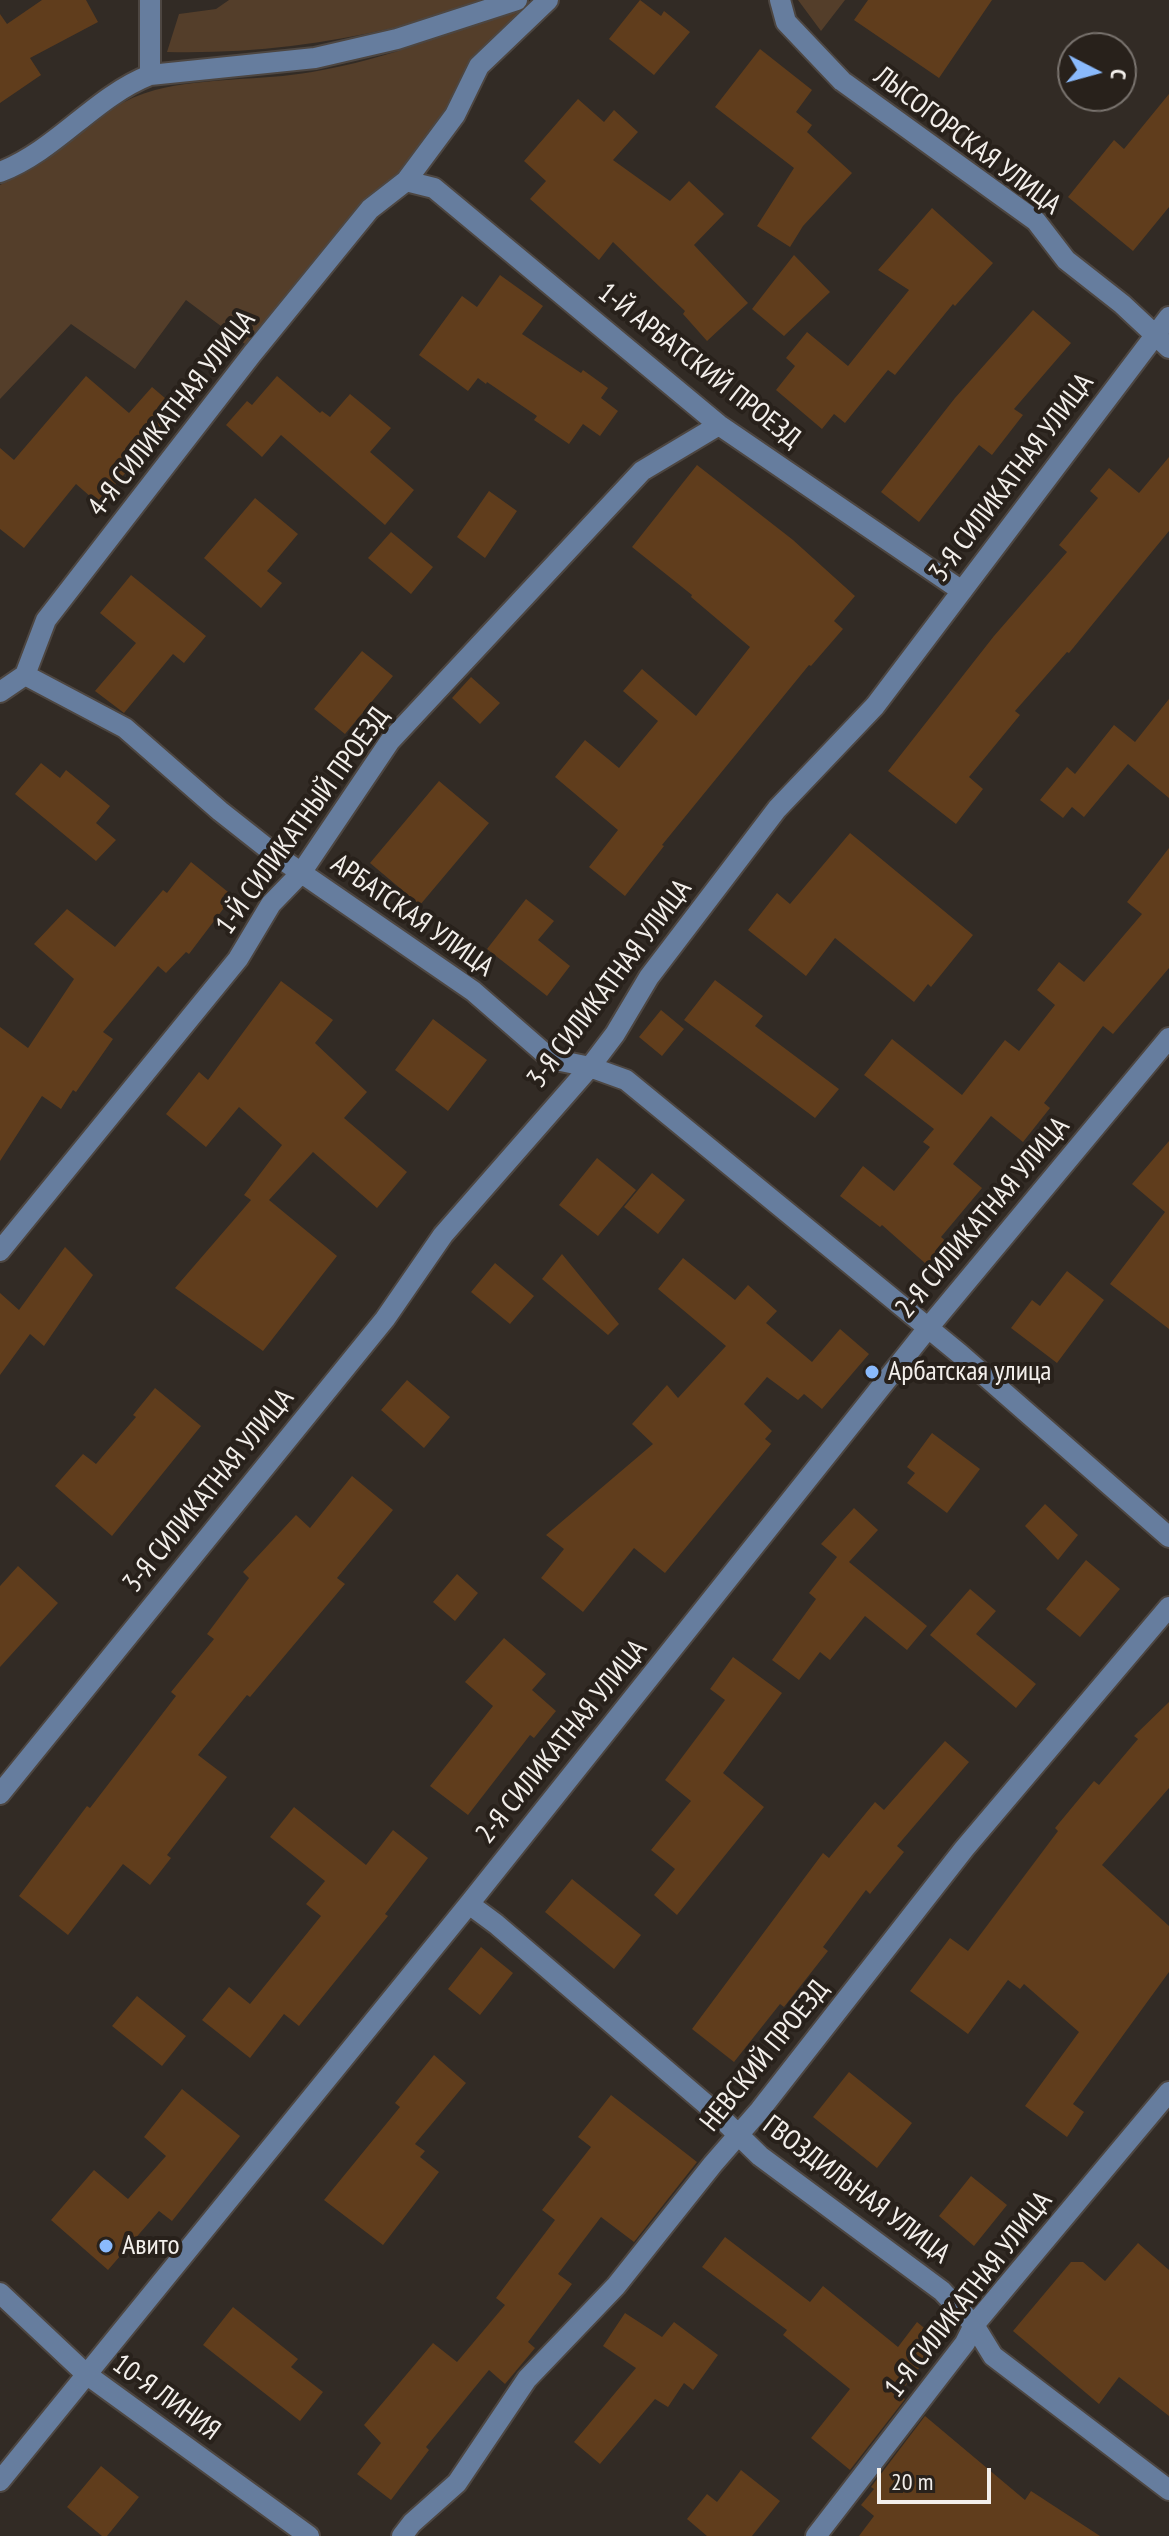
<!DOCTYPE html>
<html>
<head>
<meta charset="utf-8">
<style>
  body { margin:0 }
  #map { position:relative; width:1169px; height:2536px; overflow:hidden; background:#322b25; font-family:"PT Sans Narrow",sans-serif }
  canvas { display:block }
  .north { position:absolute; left:1057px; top:32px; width:80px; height:80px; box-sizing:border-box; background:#28211b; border:2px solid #79736e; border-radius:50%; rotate:96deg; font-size:22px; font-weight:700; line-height:32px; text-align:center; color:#f3efeb }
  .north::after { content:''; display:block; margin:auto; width:28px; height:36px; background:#8abafc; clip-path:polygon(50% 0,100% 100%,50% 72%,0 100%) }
  .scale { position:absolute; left:877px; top:2468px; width:114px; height:36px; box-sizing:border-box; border:4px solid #f3efeb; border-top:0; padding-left:10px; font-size:24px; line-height:28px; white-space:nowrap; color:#f3efeb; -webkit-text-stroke:6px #28211b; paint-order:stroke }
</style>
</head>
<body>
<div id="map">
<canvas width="1169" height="2536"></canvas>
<div class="north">С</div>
<div class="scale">20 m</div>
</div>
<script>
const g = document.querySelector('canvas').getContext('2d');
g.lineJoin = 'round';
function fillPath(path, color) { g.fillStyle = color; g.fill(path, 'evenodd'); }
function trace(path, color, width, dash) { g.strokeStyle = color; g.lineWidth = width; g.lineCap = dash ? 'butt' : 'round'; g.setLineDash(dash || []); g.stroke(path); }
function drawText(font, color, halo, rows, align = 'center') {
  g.font = font + ' "PT Sans Narrow",sans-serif'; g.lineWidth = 8; g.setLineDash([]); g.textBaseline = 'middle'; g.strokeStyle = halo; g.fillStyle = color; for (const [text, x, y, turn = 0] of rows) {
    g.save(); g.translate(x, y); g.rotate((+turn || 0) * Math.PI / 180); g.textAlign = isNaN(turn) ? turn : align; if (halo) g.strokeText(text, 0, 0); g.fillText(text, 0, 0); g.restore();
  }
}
const green = new Path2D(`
  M229 0H482C453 9 423 21 393 28 319 45 243 54 167 52L179 14 216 9Z
  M537 0 448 109 400 172 361 208 245 344 186 300 135 369 71 324 0 399V185C55 159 95 106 155 90 206 77 260 81 312 72 390 59 463 28 537 0Z
  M798 0H845L821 31Z`);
const building = new Path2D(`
  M42 0H86L98 22 30 58 41 75 0 103V14L7 24Z
  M640 0 661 16 664 11 690 32 654 75 609 39Z
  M868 0H992L939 78 854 20Z
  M760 49 812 90 796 112 812 125 807 132 852 173 803 226 790 247 757 226 794 168 715 107Z
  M1169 94V207L1133 251 1068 197 1114 140 1124 149Z
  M578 99 604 122 614 110 638 132 613 160 670 201 689 181 724 214 694 245 748 303 707 341 683 314 685 311 613 242 599 260 530 199 546 181 524 161Z
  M932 208 993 263 955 306 953 304 895 375 888 370 845 423 834 414 822 429 776 390 795 366 786 358 807 332 848 366 909 290 878 270Z
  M794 255 830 292 784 336 752 309Z
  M500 275 543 306 522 334 581 373 583 370 608 388 601 398 618 411 600 436 583 424 569 444 534 420 537 416 487 382 486 384 478 378 468 391 419 355 462 296 477 307Z
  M1033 310 1071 343 1014 409 1023 415 992 455 979 445 919 522 881 492 955 398Z
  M86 376 129 413 152 387 179 410 99 504 76 484 24 548 0 529V448L14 460Z
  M277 376 320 413 322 411 330 417 350 394 391 428 370 452 414 490 385 525 281 435 262 457 226 425 247 401 252 405Z
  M1169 457V531L1069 653 1067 652 1015 711 1020 715 969 777 983 789 956 824 888 771 994 636 1067 552 1059 545 1098 498 1090 491 1109 468 1139 493Z
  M697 465 793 540 855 596 834 621 843 629 811 666 809 665 662 845 664 846 625 896 589 867 618 830 555 777 585 740 619 768 658 721 623 691 642 669 696 716 750 647 691 597 692 595 632 547Z
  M489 491 517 511 485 558 457 537Z
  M255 498 298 534 267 571 282 583 261 608 204 558Z
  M391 532 433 567 411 594 368 558Z
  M131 575 206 636 184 663 173 654 124 713 95 691 136 643 100 613Z
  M362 651 393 676 345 734 314 709Z
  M471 677 500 703 480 724 452 698Z
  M1169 699V798L1128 764 1084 817 1072 807 1063 818 1040 800 1067 767 1075 774 1114 725 1135 742Z
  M41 763 60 778 66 770 110 806 96 823 116 840 96 861 15 794Z
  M439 781 489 823 420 905 370 863Z
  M850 833 973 935 931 987 928 984 914 1002 835 938 806 976 748 930 777 893 790 904Z
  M1169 848V968L1113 1034 1103 1026 1044 1103 1050 1108 1023 1142 991 1116 953 1164 982 1188 941 1237 955 1249 935 1272 882 1225 880 1227 840 1196 863 1166 894 1191 930 1147 923 1142 934 1129 864 1075 892 1039 962 1095 1005 1040 1019 1051 1055 1005 1037 990 1059 962 1084 982 1142 914 1127 902Z
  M191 862 233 896 189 954 186 952 166 973 158 966 103 1032 113 1039 76 1092 73 1090 61 1109 42 1096 0 1161V1027L28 1048 74 979 34 944 67 909 115 947 163 890 167 893Z
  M526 899 554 921 538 940 570 966 547 996 487 949Z
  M715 980 763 1016 755 1026 839 1089 815 1118 684 1020Z
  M281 981 333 1020 315 1043 367 1092 344 1118 407 1172 377 1208 313 1152 269 1200 337 1256 263 1351 175 1288 251 1200 244 1195 282 1145 239 1107 206 1147 166 1114 199 1072 208 1080Z
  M661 1010 684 1029 662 1056 639 1037Z
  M433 1019 487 1060 448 1111 395 1070Z
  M1169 1141V1329L1110 1284 1165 1212 1132 1184Z
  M597 1158 636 1190 598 1236 559 1205Z
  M652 1173 685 1200 658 1234 624 1207Z
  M65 1247 93 1275 44 1346 30 1334 0 1375V1293L19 1310Z
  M562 1254 619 1324 608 1335 542 1279Z
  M683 1258 735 1300 748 1285 777 1311 766 1323 812 1362 840 1329 869 1354 822 1409 804 1394 798 1400 767 1377 744 1404 772 1431 765 1439 771 1444 665 1573 634 1548 583 1612 541 1578 564 1549 546 1535 653 1444 632 1424 667 1385 678 1398 726 1346 658 1289Z
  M495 1263 534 1296 510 1324 471 1292Z
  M1067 1271 1104 1300 1057 1363 1011 1328 1032 1300 1040 1306Z
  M407 1380 450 1417 424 1448 381 1410Z
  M155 1388 201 1426 112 1536 55 1486 83 1454 96 1464 136 1417 133 1415Z
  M932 1433 980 1469 947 1513 907 1483 915 1473 907 1467Z
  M352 1476 393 1510 337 1578 345 1584 250 1697 247 1695 198 1755 227 1777 167 1855 171 1858 150 1885 123 1864 68 1935 19 1896 87 1806 90 1808 176 1696 171 1692 214 1639 207 1634 249 1578 243 1572 296 1515 310 1528Z
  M1045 1504 1078 1535 1058 1560 1025 1526Z
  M854 1508 878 1530 849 1562 927 1626 907 1650 865 1616 830 1660 820 1652 799 1680 772 1660 816 1599 809 1593 837 1557 821 1544Z
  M1086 1560 1120 1589 1080 1637 1046 1609Z
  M18 1566 58 1603 0 1667V1586Z
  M457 1574 478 1593 455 1621 433 1602Z
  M970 1589 996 1611 976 1634 1036 1684 1016 1708 930 1635Z
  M504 1638 546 1674 532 1690 556 1711 534 1738 530 1735 468 1815 430 1786 493 1706 465 1682Z
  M733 1657 782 1693 723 1773 764 1807 677 1915 654 1895 675 1869 651 1850 691 1801 665 1780 725 1700 710 1689Z
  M1169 1702V1788L1102 1865 1169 1926V1972L1073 2104 1084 2112 1067 2137 1025 2106 1079 2032 1024 1984 1020 1989 1008 1980 968 2034 910 1991 950 1938 968 1951 1058 1831 1055 1828 1094 1781 1099 1785 1138 1739 1134 1736Z
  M945 1741 969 1762 897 1846 904 1852 870 1894 866 1890 823 1947 828 1951 784 2007 780 2004 734 2062 692 2029 823 1853 829 1858 875 1802 884 1810Z
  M294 1807 366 1865 393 1830 428 1858 385 1914 388 1916 299 2026 284 2014 250 2058 202 2020 229 1987 250 2004 321 1916 306 1904 325 1881 270 1837Z
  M572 1879 641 1935 614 1969 545 1912Z
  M481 1947 513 1973 480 2015 448 1989Z
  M137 1996 186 2036 162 2066 112 2026Z
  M434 2055 466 2083 415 2144 425 2151 420 2157 439 2172 383 2245 324 2200 400 2107 395 2103Z
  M849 2072 912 2123 877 2168 813 2117Z
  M182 2089 240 2136 172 2221 159 2211 108 2270 51 2220 94 2170 128 2199 166 2156 144 2137Z
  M611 2095 697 2162 634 2242 601 2217 558 2274 572 2284 528 2342 535 2348 505 2384 489 2370 426 2447 429 2450 391 2500 357 2474 381 2443 364 2425 433 2343 457 2362 505 2305 496 2298 555 2220 542 2210 591 2147 578 2137Z
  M971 2176 1007 2205 974 2246 939 2216Z
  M725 2237 810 2302 823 2286 898 2347 917 2322 940 2341 899 2394 905 2399 850 2470 811 2438 850 2389 783 2335 787 2330 702 2267Z
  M1138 2243 1169 2270V2416L1119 2377 1099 2404 1013 2331 1071 2262H1083L1105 2281Z
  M233 2307 298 2359 291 2367 323 2392 300 2421 203 2345Z
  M625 2313 662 2337 674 2322 718 2355 693 2390 684 2383 668 2407 655 2399 600 2464 574 2442 636 2368 603 2346Z
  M925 2416 1025 2500 1031 2491 1100 2536H859L874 2516 861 2505 874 2489 871 2487Z
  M101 2466 139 2497 107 2536H102L67 2507Z
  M741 2470 780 2501 752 2536H707L687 2519 707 2494 717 2502Z`);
const minor = new Path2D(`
  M150 0V75
  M780 0 786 22 842 81 1036 221 1066 260 1122 304 1169 348
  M0 172C57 150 94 97 150 75L315 58 397 39 517 0
  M406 181 434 188 719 425 962 591
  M25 675 125 728 220 811 277 856 473 991 551 1059 590 1067 626 1080 960 1354 1169 1537
  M0 692 25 675 46 620 252 354 370 209 406 181 455 115 479 66 548 0
  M0 1251 238 959 271 904 301 873 390 741 642 471 719 425
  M0 1794 385 1319 443 1235 590 1067 615 1034 649 977 777 809 875 706 1169 317
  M469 1904 496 1924 715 2112 760 2156 942 2291 974 2325 993 2356 1169 2490
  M0 2293 86 2374 309 2536
  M0 2481 469 1904 928 1328 1169 1038
  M402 2536 412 2523 457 2483 527 2379 616 2286 713 2164 760 2110 964 1849 1169 1607
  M816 2536 965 2343 974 2325 1169 2092`);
const markers = [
  [872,1372,8,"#8abafc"],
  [106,2246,8,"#8abafc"]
];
const streetNames = [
  ["ЛЫСОГОРСКАЯ УЛИЦА",967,141,37],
  ["1-Й АРБАТСКИЙ ПРОЕЗД",699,366,38],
  ["4-Я СИЛИКАТНАЯ УЛИЦА",172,414,-52],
  ["3-Я СИЛИКАТНАЯ УЛИЦА",1012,478,-53],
  ["1-Й СИЛИКАТНЫЙ ПРОЕЗД",303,821,-54],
  ["АРБАТСКАЯ УЛИЦА",412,916,35],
  ["3-Я СИЛИКАТНАЯ УЛИЦА",610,984,-53],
  ["2-Я СИЛИКАТНАЯ УЛИЦА",983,1218,-50],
  ["3-Я СИЛИКАТНАЯ УЛИЦА",209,1491,-51],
  ["2-Я СИЛИКАТНАЯ УЛИЦА",562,1742,-51],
  ["НЕВСКИЙ ПРОЕЗД",765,2056,-51],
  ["ГВОЗДИЛЬНАЯ УЛИЦА",856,2190,37],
  ["1-Я СИЛИКАТНАЯ УЛИЦА",969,2295,-52],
  ["10-Я ЛИНИЯ",166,2398,36]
];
const poiNames = [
  ["Арбатская улица",888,1372],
  ["Авито",122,2246]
];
fillPath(green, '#543e2a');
fillPath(building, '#603d1c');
trace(minor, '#4d4641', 24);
trace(minor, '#667d9e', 20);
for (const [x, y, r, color] of markers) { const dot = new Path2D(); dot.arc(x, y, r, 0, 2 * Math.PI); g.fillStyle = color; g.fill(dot); trace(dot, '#28211b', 3); }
drawText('28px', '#f3efeb', '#28211b', streetNames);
drawText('28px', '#f3efeb', '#28211b', poiNames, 'left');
</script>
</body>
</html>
